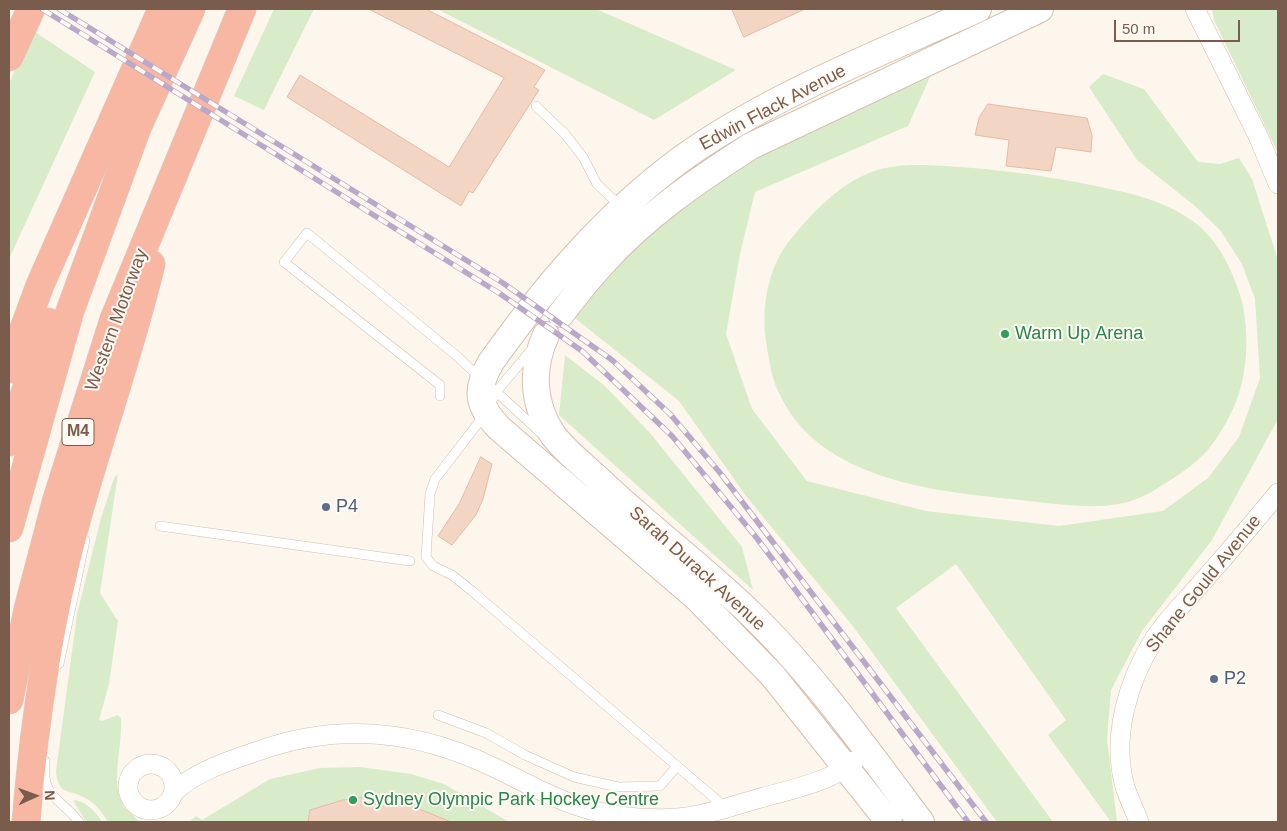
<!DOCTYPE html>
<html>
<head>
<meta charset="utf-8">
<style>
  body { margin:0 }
  #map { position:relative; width:1287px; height:831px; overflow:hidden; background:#fdf6ec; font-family:Arial,sans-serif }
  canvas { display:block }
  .frame { position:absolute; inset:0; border:10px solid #7a5c4d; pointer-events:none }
  .north { position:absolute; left:10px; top:771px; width:50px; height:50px; -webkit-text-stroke:4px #fffaf3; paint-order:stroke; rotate:88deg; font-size:14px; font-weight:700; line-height:20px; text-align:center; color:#7a5c4d }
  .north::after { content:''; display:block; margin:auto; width:18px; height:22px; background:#7a5c4d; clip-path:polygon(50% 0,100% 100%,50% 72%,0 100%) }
  .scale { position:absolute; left:1114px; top:20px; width:126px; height:22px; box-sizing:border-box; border:2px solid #7a5c4d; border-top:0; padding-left:6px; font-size:15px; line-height:18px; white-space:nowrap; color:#7a5c4d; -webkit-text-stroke:4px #fffaf3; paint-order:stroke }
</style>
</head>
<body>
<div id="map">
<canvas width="1287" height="831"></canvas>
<div class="frame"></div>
<div class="north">N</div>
<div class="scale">50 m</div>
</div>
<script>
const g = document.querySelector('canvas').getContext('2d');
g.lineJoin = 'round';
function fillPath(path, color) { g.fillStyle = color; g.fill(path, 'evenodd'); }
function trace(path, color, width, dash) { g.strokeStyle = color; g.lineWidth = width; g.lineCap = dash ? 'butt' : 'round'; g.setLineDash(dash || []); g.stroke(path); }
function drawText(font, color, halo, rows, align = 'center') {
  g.font = font + ' Arial,sans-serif'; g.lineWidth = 4; g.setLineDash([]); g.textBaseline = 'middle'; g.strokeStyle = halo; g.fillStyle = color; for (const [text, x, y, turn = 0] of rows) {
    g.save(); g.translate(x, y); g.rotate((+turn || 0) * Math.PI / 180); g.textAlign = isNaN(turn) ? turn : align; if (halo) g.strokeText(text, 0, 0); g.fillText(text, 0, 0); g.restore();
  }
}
const green = new Path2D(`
  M274 9H314L264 110 234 96Z
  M437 9H596L736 70 654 120Z
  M1212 9H1278V153L1214 20Z
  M32 30 95 72 9 259V84Z
  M1103 74 1144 89 1198 162 1220 164 1239 158 1252 179 1278 260V419L1212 540 1142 631 1111 690 1107 739 1117 822H1111L1048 735 1066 720 956 564 896 608 1053 822H997L852 625 746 496 679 401 571 315 624 255 727 171 930 77 908 126 755 192 740 254 726 334 752 409 807 481 926 511 1059 526 1163 511 1208 478 1239 437 1260 378 1255 299 1242 264 1220 230 1195 206 1137 160 1089 87Z
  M924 165C981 167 1036 174 1091 185 1125 192 1162 199 1191 220 1217 237 1232 269 1241 298 1250 332 1248 377 1233 409 1213 450 1199 463 1161 486 1149 494 1133 502 1118 504 1089 510 1042 502 1011 499 932 491 823 479 782 399 772 382 769 361 766 341 761 307 768 267 790 240 816 208 848 174 891 167 902 165 913 165 924 165Z
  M565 355 605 386 650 433 742 547 753 590 559 415Z
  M118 474 100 593 118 621 109 684 99 720 102 721 118 715 121 718C123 743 110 784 123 805 127 812 135 814 138 822H108C103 814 96 804 87 799 70 788 58 797 56 771L77 614 101 518 114 478Z
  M360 767 411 774 444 784 509 822H189L196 816 202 820 270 779 320 768Z
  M73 800C84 800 97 812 102 822H86Z`);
const building = new Path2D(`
  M369 9H426L545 70 534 87 539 90 473 193 469 191 461 206 287 97 300 75 449 167 504 78Z
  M732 9H805L744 37Z
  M988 104 1087 118 1092 135 1091 152 1056 147 1051 171 1006 166 1009 140 975 135 979 118Z
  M481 457 492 464 483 499 476 515 452 545 438 536 459 504Z
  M373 796 402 802 451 822H308L310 810 343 800Z`);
const lane = new Path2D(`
  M536 106 565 134 583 157 597 184 620 206
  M533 348 496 392 486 413 435 479 430 494 426 557 433 566 452 575 472 591 725 807
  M492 388 541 433
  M440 396V385L284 262 307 233 458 357 480 378
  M160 526 410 561
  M59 664 85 540
  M438 715 486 733 525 755 574 777 618 787 660 786 677 766
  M45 761C41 799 61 798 79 822`);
const street = new Path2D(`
  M1195 9 1259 138 1278 184
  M128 787a23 23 0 1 1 46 0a23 23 0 1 1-46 0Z
  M174 792C196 771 229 761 258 751 339 722 416 730 493 767 529 784 563 805 604 813 633 819 669 821 698 815 720 811 742 803 764 797 790 790 835 780 854 761
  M1139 822C1135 811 1129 799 1125 787 1111 737 1128 680 1155 638 1169 617 1188 599 1204 580 1229 552 1254 522 1278 493`);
const secondary = new Path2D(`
  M561 314C574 297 587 280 602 264 645 216 698 180 751 146L1040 9
  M546 335C531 368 532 404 553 435 565 451 582 464 596 477 645 524 700 565 749 612 812 672 869 753 921 822
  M889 822 773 676 698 599 499 428C477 405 475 390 491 362 548 282 613 206 694 150 781 91 883 52 978 9`);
const highway = new Path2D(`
  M9 57 31 9
  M9 369 40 285 162 9
  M9 442 48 322
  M9 528 70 311 137 128 191 9
  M9 700 28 609 56 502 114 319 242 9
  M26 822C34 723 49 621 75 525 99 437 130 352 151 264`);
const rail = new Path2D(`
  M42 9 499 293 582 351 672 436 756 537 968 822
  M59 9 503 283 612 360 670 414 721 474 986 822`);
const markers = [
  [1005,334,5,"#2e9e5b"],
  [326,507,5,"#5c6f8a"],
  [1214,679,5,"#5c6f8a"],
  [353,800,5,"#2e9e5b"]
];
const shields = [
  [78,432,32]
];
const shieldNames = [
  ["M4",78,432]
];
const streetNames = [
  ["Edwin Flack Avenue",773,108,-28],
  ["Western Motorway",117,320,-70],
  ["Sarah Durack Avenue",697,569,42],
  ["Shane Gould Avenue",1204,584,-51]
];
const leisureNames = [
  ["Warm Up Arena",1015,334],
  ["Sydney Olympic Park Hockey Centre",363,800]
];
const serviceNames = [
  ["P4",336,507],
  ["P2",1224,679]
];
fillPath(green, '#d8ecc9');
fillPath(building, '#f3d5c3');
trace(building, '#e6bba3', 1);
trace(lane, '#d1beb0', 10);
trace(street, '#d1beb0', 20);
trace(secondary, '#d6c0b0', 28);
trace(highway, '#dad1cd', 29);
trace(lane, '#fff', 9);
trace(street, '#fff', 19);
trace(secondary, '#fff', 26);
trace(highway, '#f7b7a3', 28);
trace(rail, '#b9a8c9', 5.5);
trace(rail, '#fffaf3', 4, [11]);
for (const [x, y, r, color] of markers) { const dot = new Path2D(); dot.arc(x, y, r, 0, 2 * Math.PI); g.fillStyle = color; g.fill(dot); trace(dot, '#fffaf3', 2); }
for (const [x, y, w] of shields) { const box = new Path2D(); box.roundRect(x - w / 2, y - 13.5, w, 27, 4); g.fillStyle = '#fffaf3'; g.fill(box); trace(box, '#7a5c4d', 1); }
drawText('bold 16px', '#7a5c4d', null, shieldNames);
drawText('18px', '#7a5c4d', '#fffaf3', streetNames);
drawText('18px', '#27864d', '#fffaf3', leisureNames, 'left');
drawText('18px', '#4e5e75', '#fffaf3', serviceNames, 'left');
</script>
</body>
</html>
